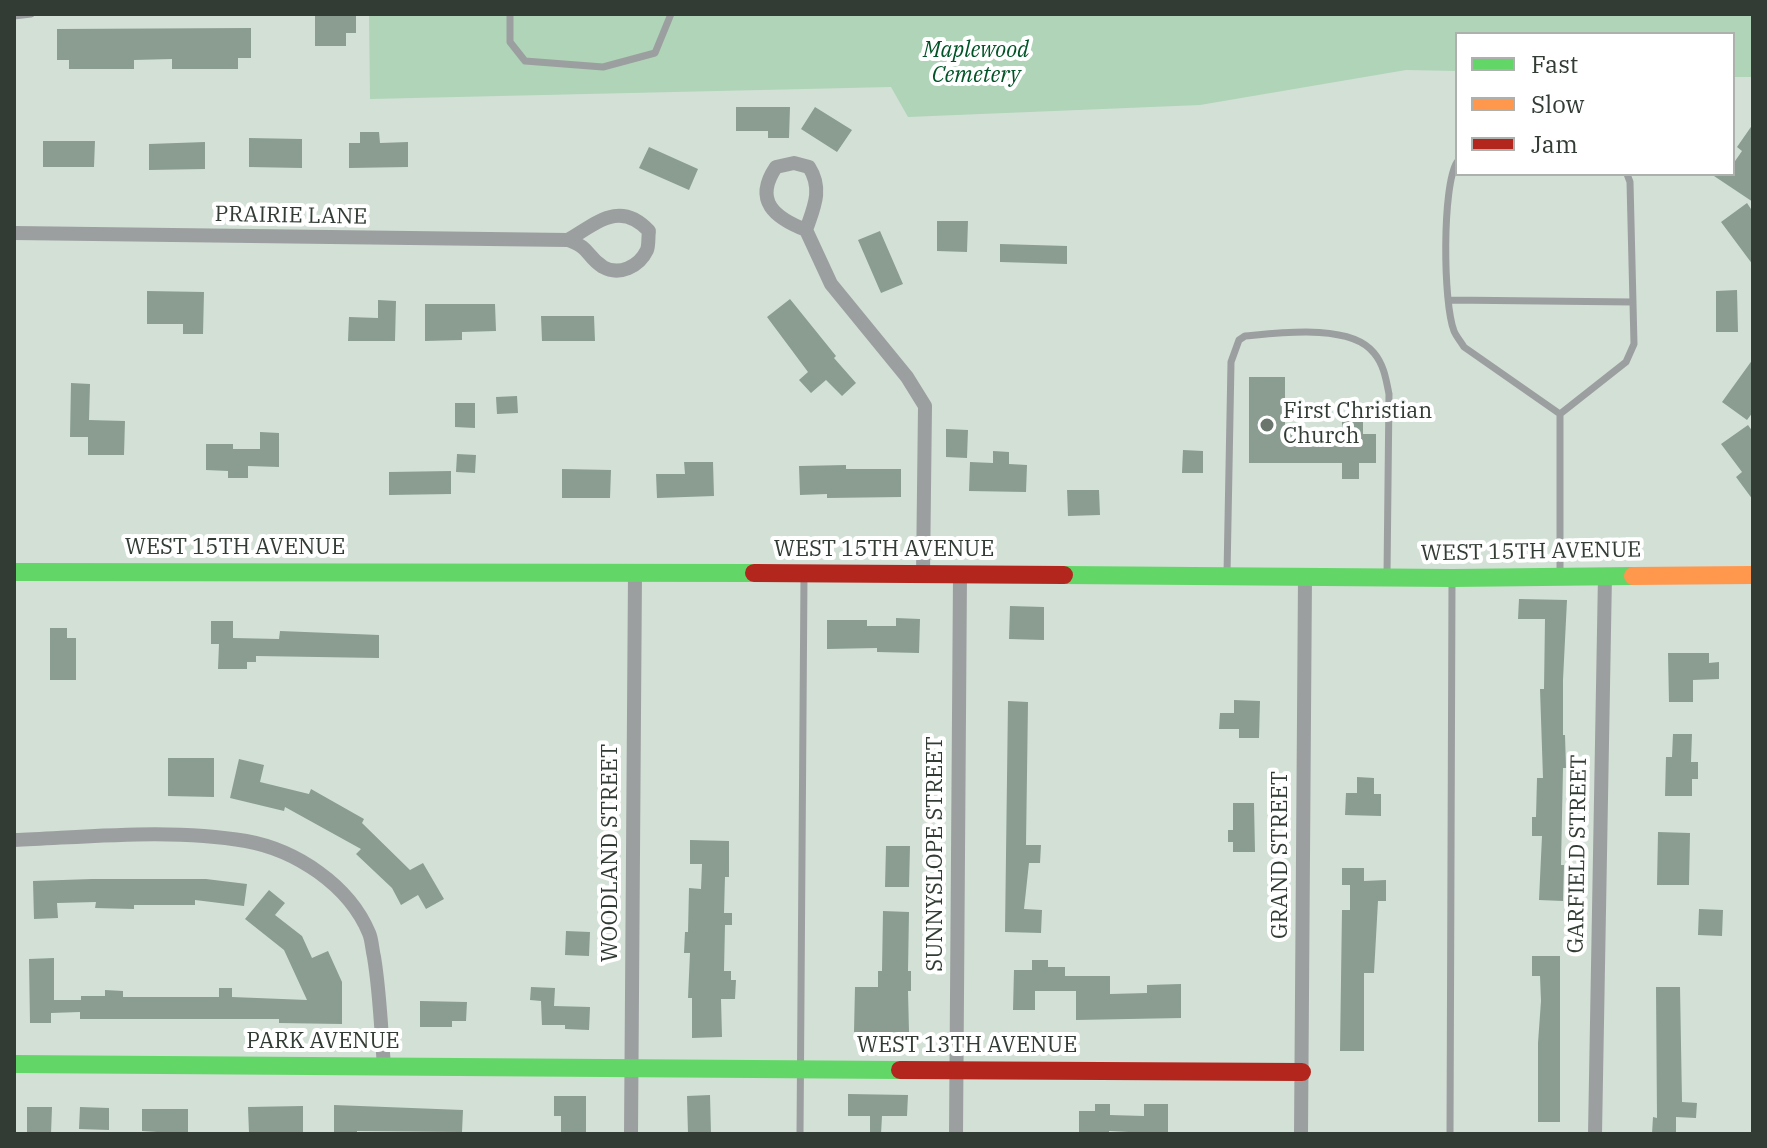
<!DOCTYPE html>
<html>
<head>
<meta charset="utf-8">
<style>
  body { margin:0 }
  #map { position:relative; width:1767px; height:1148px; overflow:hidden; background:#d3e0d6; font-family:"IBM Plex Serif",serif }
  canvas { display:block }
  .frame { position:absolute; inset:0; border:16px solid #323c34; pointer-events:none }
  .legend { position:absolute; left:1455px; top:32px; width:280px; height:144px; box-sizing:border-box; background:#fff; border:2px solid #adb1ae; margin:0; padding:10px 14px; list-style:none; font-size:24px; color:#323c34 }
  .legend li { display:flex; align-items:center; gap:16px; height:40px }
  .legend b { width:40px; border:2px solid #adb1ae }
</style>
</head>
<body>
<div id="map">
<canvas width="1767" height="1148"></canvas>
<div class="frame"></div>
<ul class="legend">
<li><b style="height:10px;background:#63d668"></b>Fast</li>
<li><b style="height:10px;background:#ff974d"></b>Slow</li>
<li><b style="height:10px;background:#b3261e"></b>Jam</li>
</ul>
</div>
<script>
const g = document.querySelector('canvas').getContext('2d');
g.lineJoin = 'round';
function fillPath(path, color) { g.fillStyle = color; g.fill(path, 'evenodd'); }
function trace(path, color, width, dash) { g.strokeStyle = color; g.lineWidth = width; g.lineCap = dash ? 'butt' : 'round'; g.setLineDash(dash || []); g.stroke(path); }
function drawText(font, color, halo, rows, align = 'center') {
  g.font = font + ' "IBM Plex Serif",serif'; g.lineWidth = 8; g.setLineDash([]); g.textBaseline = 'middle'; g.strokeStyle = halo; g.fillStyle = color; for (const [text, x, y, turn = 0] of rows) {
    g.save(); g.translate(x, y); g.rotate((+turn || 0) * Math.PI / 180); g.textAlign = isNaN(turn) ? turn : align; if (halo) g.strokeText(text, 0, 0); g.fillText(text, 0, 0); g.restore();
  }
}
const green = new Path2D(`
  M369 14H1753V77H1733V34H1457V71L1406 70 1200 105 908 117 891 87 370 99Z`);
const building = new Path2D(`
  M315 14H356V33H346V46H315Z
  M251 28V58H238V69H172V59L134 60V69H69V60H57V29Z
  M736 107H790L789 138H768V131H736Z
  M815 107 852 130 837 152 801 129Z
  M1753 124V202L1711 174H1733V164L1742 151 1737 147Z
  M360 132H379L380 143 408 142V167L349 168V143H360Z
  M249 138 302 139V168L249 167Z
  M43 141H95L94 167H43Z
  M205 142V169L149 170V144Z
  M649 147 698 169 689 190 639 168Z
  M1747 203 1753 212V265L1721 222Z
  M937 221H968L967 252 937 251Z
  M880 231 903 284 881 293 858 240Z
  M1000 244 1067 246V264L1000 262Z
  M1737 290 1738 332H1716V291Z
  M147 291 204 292 203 334H183V324H147Z
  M790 299 836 356 834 358 856 383 842 396 826 380 811 393 799 380 808 372 767 317Z
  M378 300 396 301 395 341H348L349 317 378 318Z
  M425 304H495L496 331 462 332V340L425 341Z
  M541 316H594L595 341H542Z
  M1753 359V412L1747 420 1722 402Z
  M1249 377H1285V431H1342V419H1363V434H1376V463H1359V479H1342V463H1249Z
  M71 383 90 384 89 420 125 421 124 455H88V437H70Z
  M517 396 518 413 497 414 496 397Z
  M455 403H475V428L455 427Z
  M1748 425 1753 432V500L1736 477 1742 472 1721 444Z
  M946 429 968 430 967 458 946 457Z
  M260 432 279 433V467L248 466V478H228V471L206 470V444H233V449H260Z
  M1183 450 1203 451V473H1182Z
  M993 451 1009 452V464L1027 465 1026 492 969 491 970 462 993 463Z
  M457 454 476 455 475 473 456 472Z
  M684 462H713L714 496 657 498 656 474H685Z
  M846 465V469H901V497L827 498V494L800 495 799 466Z
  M562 469 611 470 610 498H562Z
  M451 471V494L389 495V472Z
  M1067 490H1099L1100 515 1068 516Z
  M1519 599 1567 600 1563 680V735H1565L1566 768H1563L1561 865H1564L1563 901 1539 900 1542 836H1532V817H1536L1537 778H1543L1540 689H1544L1545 619H1518Z
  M1010 606 1044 607V640L1009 639Z
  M896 618 920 619 919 653 877 652V648L827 649V620H867V626H896Z
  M211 621H233V638L279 639 280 631 379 635V658L256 656V662H247V669H218L219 644H211Z
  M50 628H67V638H76V680H50Z
  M1668 653H1709V663L1719 662V679L1693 680V702H1669Z
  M1234 700 1260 701 1259 738H1239V729H1219L1220 713H1234Z
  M1008 701 1028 702 1026 845H1041L1040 863H1029L1024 909 1042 910 1041 933 1005 932Z
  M1673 734H1692L1691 762H1698V779H1692V796H1665L1666 757H1672Z
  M168 758H214V797L168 796Z
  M239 759 264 765 260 782 309 794 311 789 364 819 362 823 410 870 423 863 444 899 426 909 418 895 401 905 392 888 356 854 361 849 285 807 284 811 230 798Z
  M1357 777 1374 778V794H1381V816L1345 815 1346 793H1357Z
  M1233 803H1254L1255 852H1233V842H1228V830H1233Z
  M1658 832 1690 833 1689 885H1657Z
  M690 840 729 841V877H725L724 913H732V925H725L724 971H731V980H736L735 999H721L722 1037 692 1038V998H688L690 953H684L685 932H688L689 888 701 889 702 864H690Z
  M886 846H910L909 887H885Z
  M1342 868H1364V881L1386 880V901H1378L1374 973H1364V1051H1340L1342 910H1350V885H1342Z
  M92 879H206L247 884 244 906 195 900V905H134V909L95 908 96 902 57 903 58 918 34 919 33 881Z
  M269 890 285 903 275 915 302 936 312 958 328 951 342 982V1024L279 1023V1019H80V1012L51 1013V1023H30L29 959 54 958V1000H81V996H105V990L123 991V997H219V988H232V997L307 1000 284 950 245 919Z
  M1699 909 1723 910 1722 936 1698 935Z
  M883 911 909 912 908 971H911V991H908L909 1032H854L855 987H878V971H882Z
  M566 931 590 932 589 956 565 955Z
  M1532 956H1560V1122H1538V1043L1541 1001 1540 976H1532Z
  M1032 960H1048V967H1065V976H1110V994L1147 993V985L1181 984V1018L1076 1020V991H1035V1010H1013L1014 970H1032Z
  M531 987 555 988 554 1006 590 1007 589 1030 565 1029V1025H542L541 1001 530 1000Z
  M1656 987H1680L1682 1102 1697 1103 1696 1118 1676 1117V1134H1652L1653 1117 1657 1118Z
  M420 1001 467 1002 466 1021H452V1027H420Z
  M848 1094 908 1095 907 1116H882L881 1134H870V1116H848Z
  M710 1095 711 1134H688L687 1096Z
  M554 1096H586V1134H561V1116H554Z
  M1095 1104H1110V1115L1144 1116V1104H1168V1134L1109 1131V1134H1079V1111H1095Z
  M334 1105 463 1110 462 1132 357 1131V1134H334Z
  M303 1106V1132L249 1133 248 1107Z
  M27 1107H52L51 1134H27Z
  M80 1107 109 1108V1130L79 1129Z
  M142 1109H188V1134L142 1131Z`);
const lane = new Path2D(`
  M510 14V42L525 61 603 67 655 53 671 14
  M14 16 31 14
  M1457 162C1442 186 1443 303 1454 331 1456 336 1461 342 1464 347L1560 414
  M1449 300 1632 302
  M1560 414 1626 362 1634 344 1630 182 1627 174
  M1560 414V575
  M1227 574 1231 362 1239 340 1245 336C1278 333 1351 323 1374 353 1384 365 1386 379 1389 394L1387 575
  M800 1134 804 576
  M1450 1134 1452 580`);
const street = new Path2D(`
  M794 163 809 167C823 189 814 207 806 230 775 218 753 201 776 167Z
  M806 230 831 284 907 377 925 406 923 574
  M14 233 568 240C591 248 586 256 603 267 619 276 639 267 647 250 649 245 648 236 649 231 620 200 597 223 568 240
  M14 840C89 837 172 828 246 841 296 850 349 885 369 933 372 940 372 949 374 957 380 993 381 1030 384 1066
  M631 1134 635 573
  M956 1134 960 575
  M1301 1134 1305 577
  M1595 1134 1605 575`);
const fast = new Path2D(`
  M14 572 754 573
  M1064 575 1452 578 1633 576
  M14 1064 900 1070`);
const slow = new Path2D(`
  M1633 576 1753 575`);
const jam = new Path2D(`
  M754 573 1064 575
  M900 1070 1302 1072`);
const markers = [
  [1267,425,8,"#6a756d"]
];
const parkNames = [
  ["Maplewood",976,51],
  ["Cemetery",976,76]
];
const streetNames = [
  ["PRAIRIE LANE",291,216,1],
  ["WEST 15TH AVENUE",235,548],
  ["WEST 15TH AVENUE",884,550],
  ["WEST 15TH AVENUE",1531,552,-1],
  ["WOODLAND STREET",611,853,-90],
  ["SUNNYSLOPE STREET",936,854,-90],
  ["GARFIELD STREET",1578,854,-89],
  ["GRAND STREET",1281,855,-90],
  ["PARK AVENUE",323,1042],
  ["WEST 13TH AVENUE",967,1046]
];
const poiNames = [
  ["First Christian",1283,412],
  ["Church",1283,437]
];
fillPath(green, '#afd4b8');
fillPath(building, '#8a9d90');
trace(lane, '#9c9fa0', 7);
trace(street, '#9c9fa0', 14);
trace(fast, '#63d668', 18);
trace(slow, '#ff974d', 18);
trace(jam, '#b3261e', 18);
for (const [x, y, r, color] of markers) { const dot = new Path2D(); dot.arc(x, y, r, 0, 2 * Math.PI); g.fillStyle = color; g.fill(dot); trace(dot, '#fff', 3); }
drawText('italic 22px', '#005326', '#fff', parkNames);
drawText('22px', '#323c34', '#fff', streetNames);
drawText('22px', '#323c34', '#fff', poiNames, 'left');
</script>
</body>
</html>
